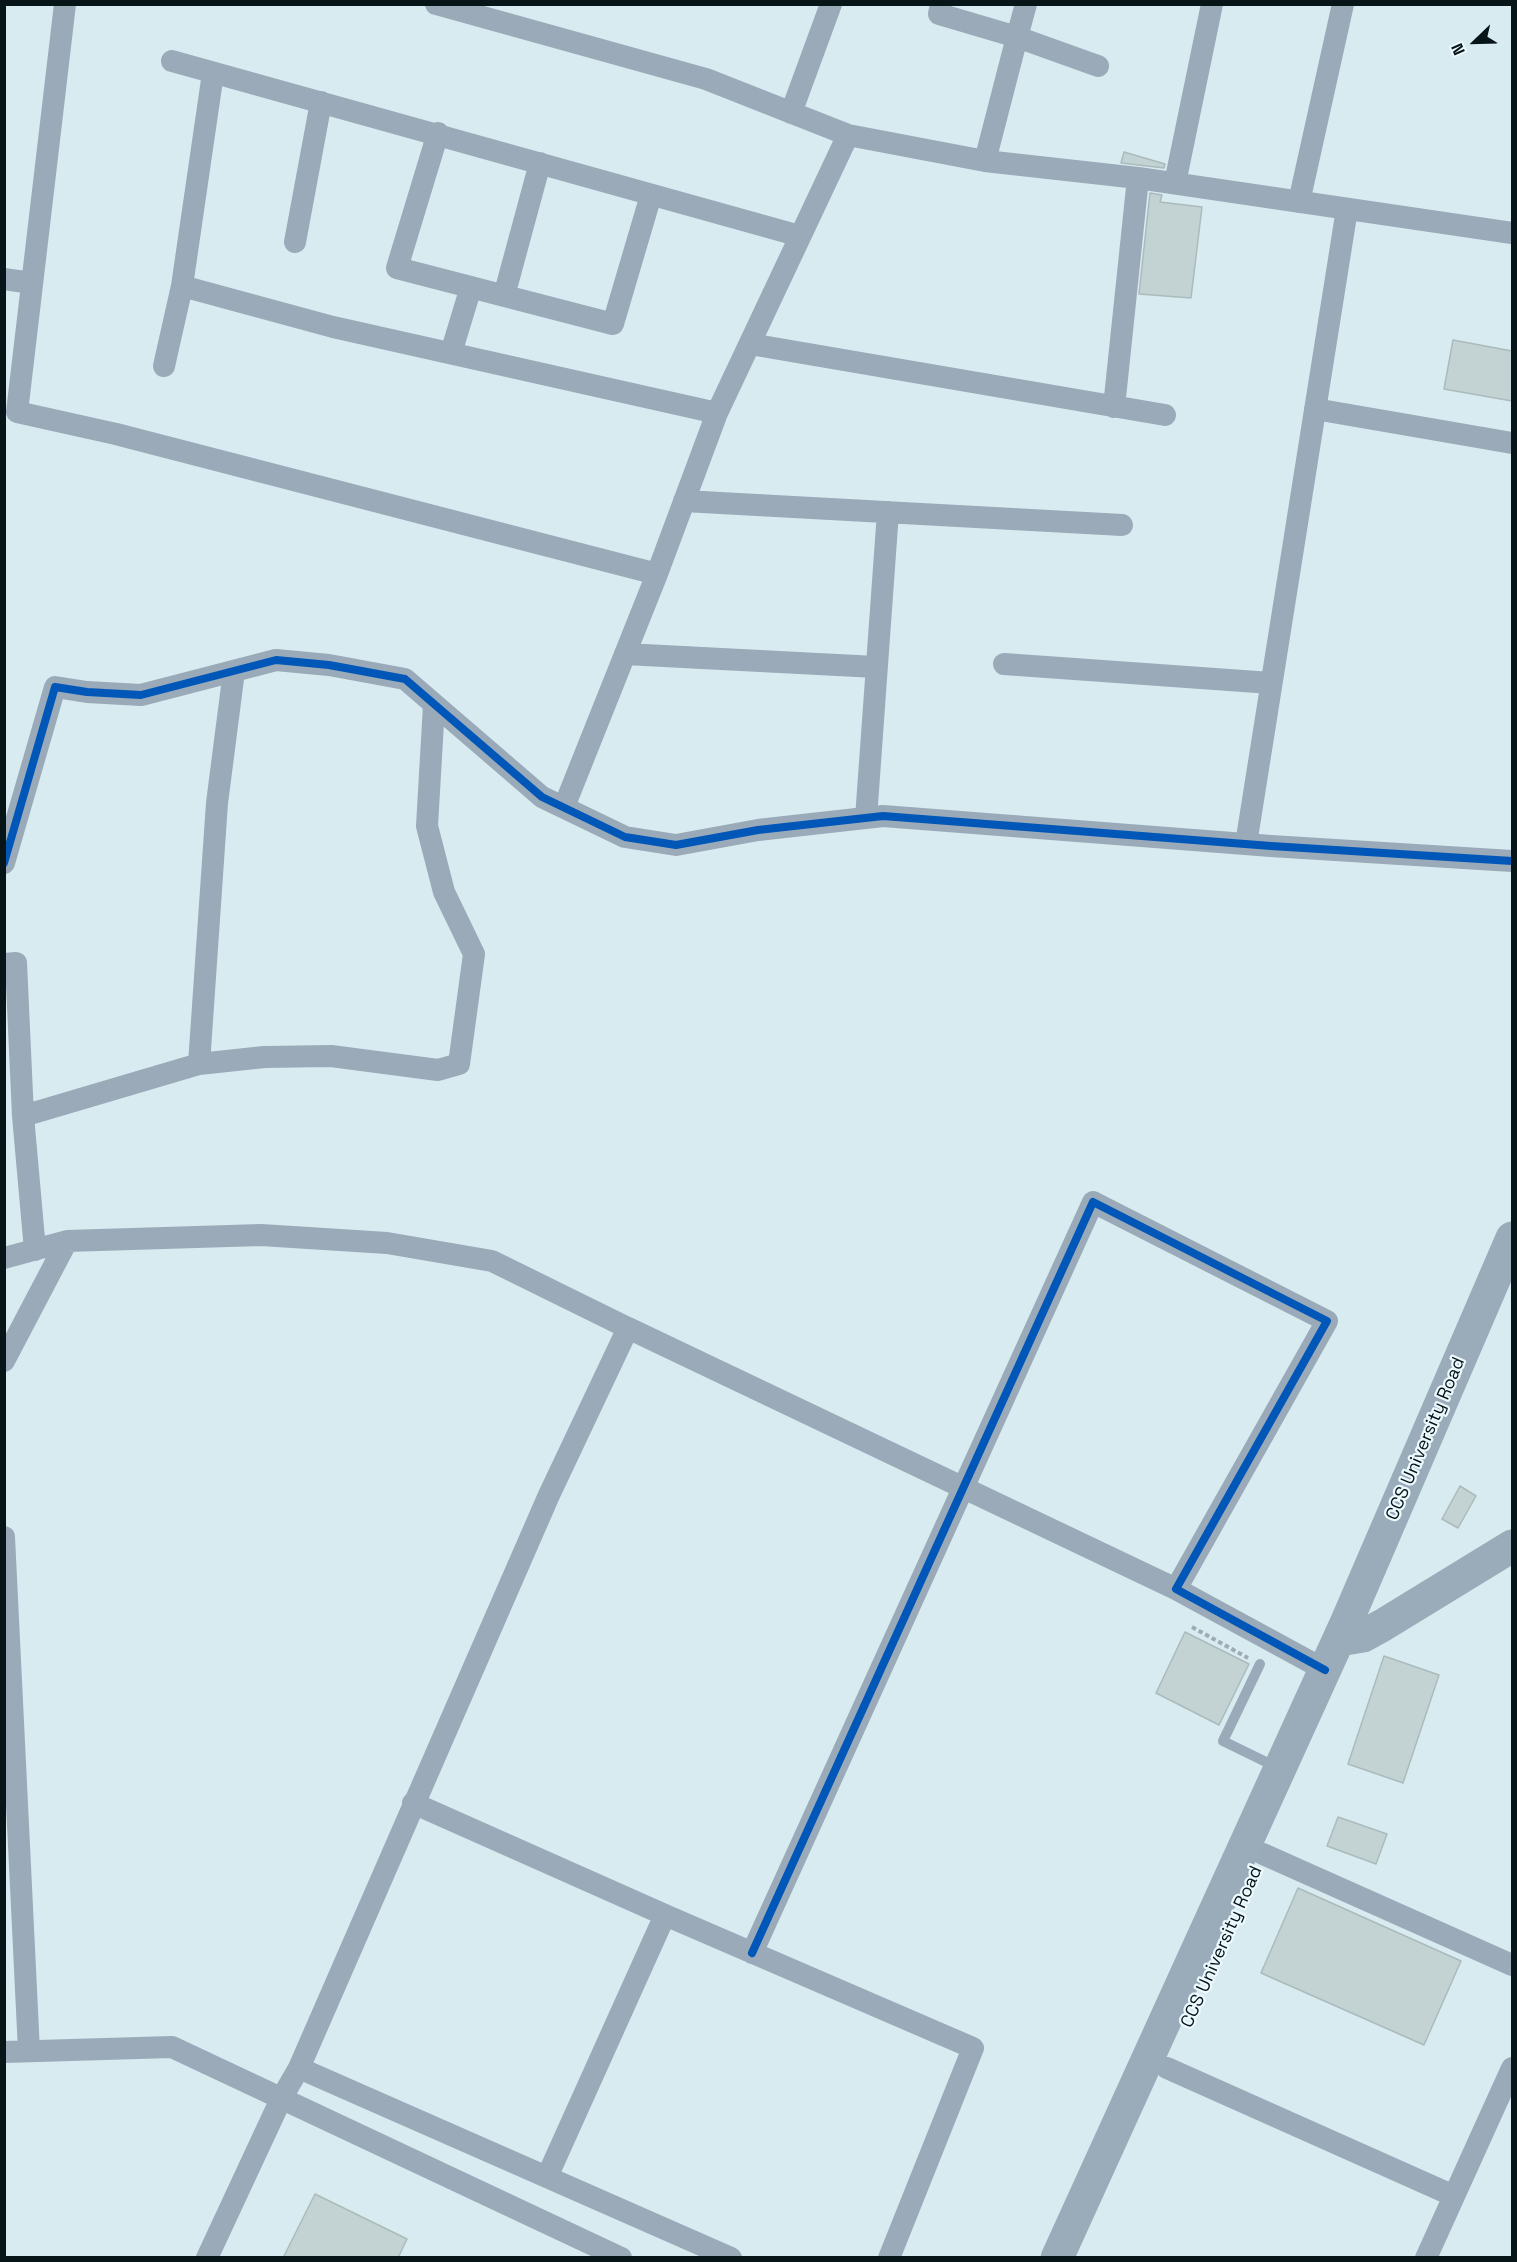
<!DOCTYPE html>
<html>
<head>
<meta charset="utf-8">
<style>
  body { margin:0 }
  #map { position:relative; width:1517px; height:2262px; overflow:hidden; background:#d8ebf0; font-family:"Space Grotesk",sans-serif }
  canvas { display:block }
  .frame { position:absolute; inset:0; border:6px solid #081518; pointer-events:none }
  .north { position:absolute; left:1445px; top:12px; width:60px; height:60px; -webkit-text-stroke:4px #ecf9fe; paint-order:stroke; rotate:247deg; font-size:16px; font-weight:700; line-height:24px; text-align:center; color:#081518 }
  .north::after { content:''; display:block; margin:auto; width:21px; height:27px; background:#081518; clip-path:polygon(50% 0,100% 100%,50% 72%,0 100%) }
</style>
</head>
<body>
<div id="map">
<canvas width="1517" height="2262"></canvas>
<div class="frame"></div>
<div class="north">N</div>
</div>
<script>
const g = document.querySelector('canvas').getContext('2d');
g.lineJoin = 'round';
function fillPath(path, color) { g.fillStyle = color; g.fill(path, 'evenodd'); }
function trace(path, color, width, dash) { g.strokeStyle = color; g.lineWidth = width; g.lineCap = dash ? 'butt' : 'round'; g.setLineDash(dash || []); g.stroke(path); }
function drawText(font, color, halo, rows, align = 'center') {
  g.font = font + ' "Space Grotesk",sans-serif'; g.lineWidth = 4.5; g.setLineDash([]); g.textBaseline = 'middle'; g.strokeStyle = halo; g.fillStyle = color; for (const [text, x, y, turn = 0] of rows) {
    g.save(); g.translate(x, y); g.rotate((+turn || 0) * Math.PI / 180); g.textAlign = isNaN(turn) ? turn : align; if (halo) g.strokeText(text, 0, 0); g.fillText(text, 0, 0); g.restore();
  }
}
const building = new Path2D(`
  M1124 152 1165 164 1164 168 1121 163Z
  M1150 193 1162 195 1160 202 1202 207 1191 298 1139 294Z
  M1453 340 1512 351V401L1444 389Z
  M1460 1486 1476 1496 1458 1528 1442 1519Z
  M1185 1632 1249 1664 1219 1725 1156 1693Z
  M1384 1656 1439 1675 1403 1783 1348 1764Z
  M1338 1817 1387 1834 1376 1864 1327 1846Z
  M1298 1888 1461 1961 1424 2045 1261 1973Z
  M315 2194 407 2239 398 2258H283Z`);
const path = new Path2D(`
  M1192 1627 1248 1658`);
const service = new Path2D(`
  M1260 1664 1223 1741 1264 1761`);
const minor = new Path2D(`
  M65 4 17 412 116 434 657 574
  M436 4 706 79 848 135
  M941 4 939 14 1017 37 985 161
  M1026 4 1017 37 1098 66
  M172 61 800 236
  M791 113 831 4
  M438 133 397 268 613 324 651 195
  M1175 183 1212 4
  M1299 202 1343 4
  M295 242 321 102
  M4 279 32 283
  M182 286 333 327 717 413
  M504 296 540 163
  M750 344 1165 415
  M451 353 471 287
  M164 366 182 286 213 73
  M1114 407 1138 178
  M1315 409 1512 443
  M684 501 1122 525
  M625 654 876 667
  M1004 664 1271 683
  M564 807 657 574 717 413 848 135 985 161 1138 178 1512 233
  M866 818 888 512
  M1246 844 1347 209
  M4 863 55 687 87 692 141 695 276 660 329 665 405 679 542 797 625 837 676 845 758 830 883 816 1271 846 1512 861
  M4 964 16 963 23 1116 35 1250
  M199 1064 217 803 234 671
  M23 1116 199 1064 264 1057 331 1056 438 1070 459 1064 474 954 444 892 427 826 434 705
  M4 1258 67 1241 261 1235 387 1243 492 1261 628 1328 549 1495 299 2068
  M628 1328 1176 1589
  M4 1361 67 1241
  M4 1537 29 2051
  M413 1803 665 1915
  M1263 1854 1512 1965
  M752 1953 1093 1202 1327 1321 1176 1589 1325 1670
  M4 2052 172 2047 621 2258
  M1167 2068 1454 2196
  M547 2177 665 1915 973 2048 889 2258
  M207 2258 281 2099 299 2068 731 2258
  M1426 2258 1512 2068`);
const trunk = new Path2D(`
  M1339 1640 1363 1636 1383 1625 1512 1546
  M1057 2258 1347 1621 1512 1238`);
const cycleway = new Path2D(`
  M4 863 55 687 87 692 141 695 276 660 329 665 405 679 542 797 625 837 676 845 758 830 883 816 1271 846 1512 861
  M752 1953 1093 1202 1327 1321 1176 1589 1325 1670`);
const streetNames = [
  ["CCS University Road",1426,1439,-67],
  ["CCS University Road",1222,1947,-66]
];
fillPath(building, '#c3d3d4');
trace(building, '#abbbbc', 1.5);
trace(path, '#9cabb4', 4, [4.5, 3]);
trace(service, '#9aaab9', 10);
trace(minor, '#9aaab9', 22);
trace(trunk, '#9aacb9', 33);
trace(cycleway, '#0057b8', 8);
drawText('18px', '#081518', '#ecf9fe', streetNames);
</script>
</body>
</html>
